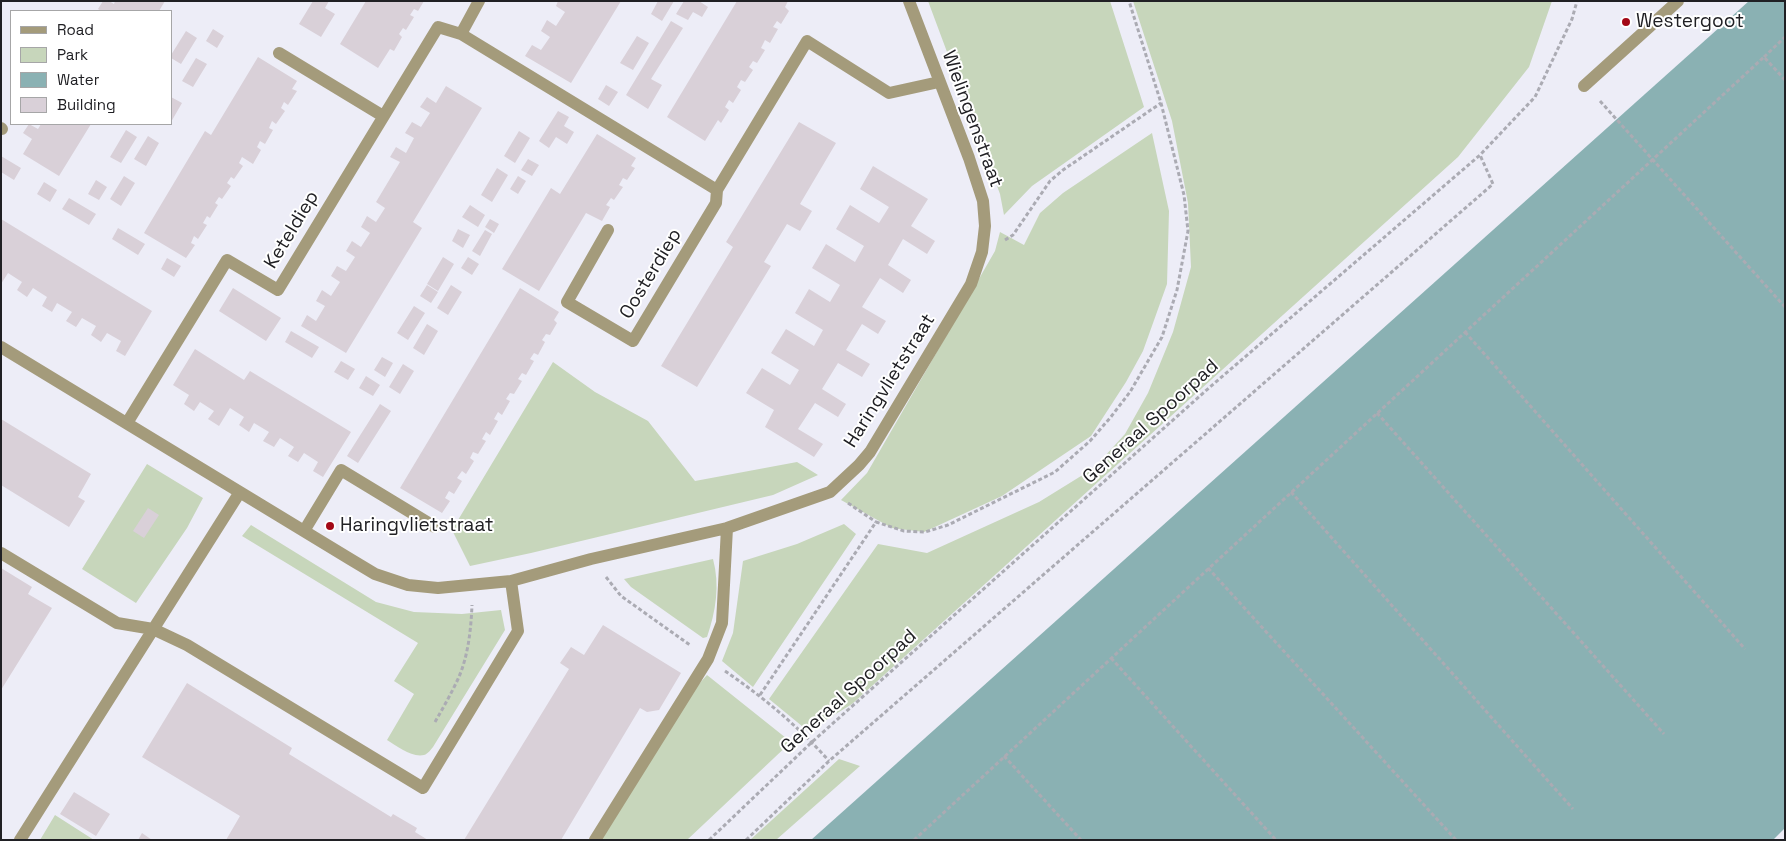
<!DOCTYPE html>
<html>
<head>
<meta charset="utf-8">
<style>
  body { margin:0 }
  #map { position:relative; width:1786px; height:841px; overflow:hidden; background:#ededf7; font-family:"Space Grotesk",sans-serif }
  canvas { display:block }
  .frame { position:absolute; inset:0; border:2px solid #202024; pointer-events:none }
  .legend { position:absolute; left:10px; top:10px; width:162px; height:115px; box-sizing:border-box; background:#fff; border:1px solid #a6a6a7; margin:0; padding:6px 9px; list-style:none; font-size:15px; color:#202024 }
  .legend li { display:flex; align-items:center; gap:10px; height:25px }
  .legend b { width:25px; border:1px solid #a6a6a7 }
</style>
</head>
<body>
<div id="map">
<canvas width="1786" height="841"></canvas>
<div class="frame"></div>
<ul class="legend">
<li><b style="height:6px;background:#a49b7b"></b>Road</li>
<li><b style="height:14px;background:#c7d6bb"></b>Park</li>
<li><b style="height:14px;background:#8ab1b3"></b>Water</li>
<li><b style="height:14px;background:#d9d0d8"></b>Building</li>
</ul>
</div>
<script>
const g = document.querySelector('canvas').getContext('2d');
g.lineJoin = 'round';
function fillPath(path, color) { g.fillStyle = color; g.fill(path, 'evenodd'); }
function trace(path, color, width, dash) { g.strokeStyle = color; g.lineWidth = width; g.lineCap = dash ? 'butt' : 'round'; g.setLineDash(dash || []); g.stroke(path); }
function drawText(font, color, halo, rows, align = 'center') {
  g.font = font + ' "Space Grotesk",sans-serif'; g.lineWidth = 4; g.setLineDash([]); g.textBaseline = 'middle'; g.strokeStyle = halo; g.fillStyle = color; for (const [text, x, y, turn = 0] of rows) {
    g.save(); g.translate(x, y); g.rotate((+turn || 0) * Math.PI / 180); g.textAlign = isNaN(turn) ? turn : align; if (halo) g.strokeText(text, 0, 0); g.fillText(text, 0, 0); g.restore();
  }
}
const green = new Path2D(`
  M928 1H1110L1144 107 1032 186 1004 215 1000 194Z
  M1133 1H1552L1529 67 1458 157 852 704 808 731 769 699 878 544 927 553 1039 502 1094 468 1125 434 1148 393 1173 332 1191 267 1188 203 1172 121Z
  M1152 133 1169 211 1167 284 1143 351 1126 382 1091 436 1002 496 924 532 892 528 841 500 867 473 995 251 1000 232 1024 245 1040 213 1063 193Z
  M553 362 595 392 648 421 695 481 797 462 818 475 773 495 531 553 470 566 452 530Z
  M147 464 203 498 187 528 136 603 82 569Z
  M844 524 856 534 753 687 722 661 733 633 743 561 797 544Z
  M251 525 376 602 414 612 462 614 501 610 505 630 433 747C431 749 428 754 424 755 412 758 397 746 387 740L414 694 394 681 418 643 242 536Z
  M713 559C720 585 716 611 707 637L703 638 631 587 624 579Z
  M707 675 791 742 687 840H591L682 703Z
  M839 759 860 766 776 840H750Z
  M55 815 94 840H40Z`);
const water = new Path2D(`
  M1749 1H1785V828L1773 840H811Z`);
const building = new Path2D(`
  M103 1H109L114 4 115 1H165L159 11H101L98 9Z
  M313 1H329L325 8 335 14 321 37 299 24Z
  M366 1H424L418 11 414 9 410 15 414 17 406 30 403 28 399 34 402 37 394 51 390 49 378 68 340 44Z
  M558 1H621L571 83 525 56 532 45 541 50 550 37 541 31 547 20 556 26 565 12 556 6Z
  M658 1H674L662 21 651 14Z
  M684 1H699L708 7 702 17 693 12 688 20 676 14Z
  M737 1H788L785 7 789 11 781 24 777 21 773 27 778 29 770 43 765 40 761 48 765 50 757 63 753 61 749 67 753 70 745 82 741 80 737 87 741 90 733 103 729 100 725 107 729 110 721 123 718 120 705 141 667 117Z
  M671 21 683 28 651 79 662 85 648 109 626 95Z
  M213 29 224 36 217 48 206 41Z
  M186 31 197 38 181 64 171 58V55Z
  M637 36 649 43 633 70 620 63Z
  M258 57 297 81 292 89 297 91 288 105 284 102 281 108 285 111 276 124 272 121 269 128 273 130 265 144 260 141 257 147 261 150 253 164 242 157 239 163 243 166 234 179 231 177 227 183 231 186 222 199 219 197 215 203 218 205 210 218 207 216 203 223 207 225 198 239 194 236 191 243 195 245 186 258 144 233 205 131 211 135Z
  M196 58 207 64 193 87 182 81Z
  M606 85 618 92 609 106 598 99Z
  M446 86 482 108 413 222 422 228 346 353 301 326 307 315 316 321 325 306 316 301 322 290 331 296 340 282 331 276 337 266 346 271 355 257 346 251 352 241 361 247 370 233 361 227 367 216 376 222 385 208 376 202 400 162 390 157 396 147 406 153 414 138 405 133 412 122 421 127 430 113 420 107 427 97 436 103Z
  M171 97 182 103 171 122Z
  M558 111 569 117 564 126 574 132 567 144 556 137 549 148 539 141Z
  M799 122 836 143 800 204 812 211 800 231 787 224 764 262 771 266 697 387 661 366 733 247 726 242Z
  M29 124 38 129 41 124H91L59 176 23 154 32 139 23 133Z
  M126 130 137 137 121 163 110 157Z
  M519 131 530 138 515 163 504 156Z
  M597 134 636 158 631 166 635 168 627 180 623 178 619 185 623 187 614 200 611 198 606 205 610 207 602 221 586 213 539 291 502 269 551 188 560 194Z
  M148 136 159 143 146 166 134 159Z
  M1 156 21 168 14 180 1 172Z
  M528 159 539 165 532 176 521 170Z
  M873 166 928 199 911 226 935 241 927 254 903 239 888 265 911 280 903 293 880 278 862 307 886 321 878 334 862 324 846 350 870 364 862 377 838 363 822 389 846 404 838 417 815 403 798 429 823 444 814 457 765 427 774 410 746 393 762 368 790 385 799 370 771 353 786 329 814 346 823 330 795 313 809 289 830 302 840 285 812 268 826 244 855 262 864 246 836 229 850 205 879 223 889 207 860 189Z
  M497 168 508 175 492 202 481 195Z
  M124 176 135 183 121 206 110 199Z
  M518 176 526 181 518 194 510 189Z
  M96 180 107 187 99 200 88 194Z
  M44 182 57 190 50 202 37 194Z
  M69 198 96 214 89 225 62 209Z
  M470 205 485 215 478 227 462 217Z
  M1 219 152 311 125 356 116 351 121 341 107 333 101 342 91 335 96 326 82 318 76 327 66 321 72 312 57 303 52 312 42 306 47 297 33 288 27 297 17 290 22 282 8 273 1 284Z
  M490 219 499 224 494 233 485 227Z
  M118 228 145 244 138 255 112 239Z
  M458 229 470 235 463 248 452 241Z
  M485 230 492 234 480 256 472 251Z
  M443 257 454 264 438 291 427 284Z
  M468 257 479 264 472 275 461 268Z
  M167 258 181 266 174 277 161 269Z
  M427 285 438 292 431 303 420 296Z
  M451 285 462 292 448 315 437 308Z
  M233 288 281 318 266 341 219 311Z
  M520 288 559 312 554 320 557 323 550 335 546 334 542 340 545 342 538 355 534 353 530 359 534 361 526 375 522 373 518 379 522 381 514 394 510 393 506 399 510 401 502 415 498 412 494 419 498 421 490 435 486 432 482 439 486 441 478 454 473 452 470 458 474 461 466 474 462 471 457 478 462 481 454 494 449 491 445 498 450 501 442 513 400 488Z
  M414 306 425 313 408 340 397 333Z
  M427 324 438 331 424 355 413 348Z
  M291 331 319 347 312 358 285 342Z
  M195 349 244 380 250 371 351 432 323 477 313 471 318 462 304 453 298 462 288 456 294 447 280 438 274 447 263 441 269 432 254 423 249 432 239 425 244 417 230 408 219 426 208 419 214 411 200 402 194 411 184 404 189 395 173 385Z
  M382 357 393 363 385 377 374 370Z
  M341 361 355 369 348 380 334 372Z
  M403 364 414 371 400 394 389 387Z
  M366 376 380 385 373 396 359 388Z
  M380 404 391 411 358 463 347 456Z
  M1 419 91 474 78 497 85 501 69 527 1 485Z
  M148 508 159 515 144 538 133 531Z
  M1 568 32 587 28 594 52 608 1 690Z
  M603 625 681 673 659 710 647 712 640 708 561 840H464L569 669 560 663 571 647 584 655Z
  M187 683 292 748 289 754 391 817 393 814 417 828 415 832 428 840H226L240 816 142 757Z
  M74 792 110 814 96 836 60 814Z
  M142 833 152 840H138Z`);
const path = new Path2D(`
  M1764 57 1785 37
  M1600 101 1785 307
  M1005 240 1013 235 1050 181 1063 170 1161 103
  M1465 332 1745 649
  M1377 413 1664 734
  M1291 492 1573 809
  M848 503 876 522
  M1208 568 1456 840
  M606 577 621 596 690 645
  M1111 658 1276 840
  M725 671C763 697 798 726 829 761
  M760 695 876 522 904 531 925 532 948 525 1055 472 1090 441 1110 418 1130 392 1162 337 1177 290 1188 231 1184 195 1161 103 1129 1
  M435 722C443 708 451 694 458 679 468 657 471 630 472 605
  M1004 756 1081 840
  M709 840 812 742 1210 387 1480 155 1535 97 1572 19 1577 1
  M746 840 829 761 1493 184 1480 155
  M914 840 1764 57 1785 80`);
const minor = new Path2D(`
  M461 34 717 190
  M279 53 383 116
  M1584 86 1678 1
  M1 128 2 129
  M608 230 567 302 633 341 716 203 717 190 807 41 889 93 939 82
  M1 347 350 559 375 574 408 585 438 588 511 581 591 559 727 528 830 492 859 465 870 452 971 284 982 252 985 226 983 201 969 158 909 1
  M127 423 227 260 278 290 438 27 461 34 479 1
  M304 531 341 470 435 527
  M1 553 117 623 153 629 187 645 423 788 518 631 511 581
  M20 840 240 492
  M595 840 708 659 722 623 727 528`);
const markers = [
  [1626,22,5,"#a30816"],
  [330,526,5,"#a30816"]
];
const poiNames = [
  ["Westergoot",1636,22],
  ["Haringvlietstraat",340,526]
];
const streetNames = [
  ["Wielingenstraat",972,119,70],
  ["Keteldiep",292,230,-59],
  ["Oosterdiep",651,274,-59],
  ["Haringvlietstraat",890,381,-58],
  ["Generaal Spoorpad",1151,422,-42],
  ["Generaal Spoorpad",849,692,-42]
];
fillPath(green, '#c7d6bb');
fillPath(water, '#8ab1b3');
fillPath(building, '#d9d0d8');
trace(path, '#ababb3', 3, [4, 2.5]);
trace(minor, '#a49b7b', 12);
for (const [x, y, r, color] of markers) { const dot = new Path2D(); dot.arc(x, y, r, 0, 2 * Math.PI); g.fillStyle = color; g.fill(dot); trace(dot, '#fff', 2); }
drawText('19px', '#202024', '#fff', poiNames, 'left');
drawText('19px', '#202024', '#fff', streetNames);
</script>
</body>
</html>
